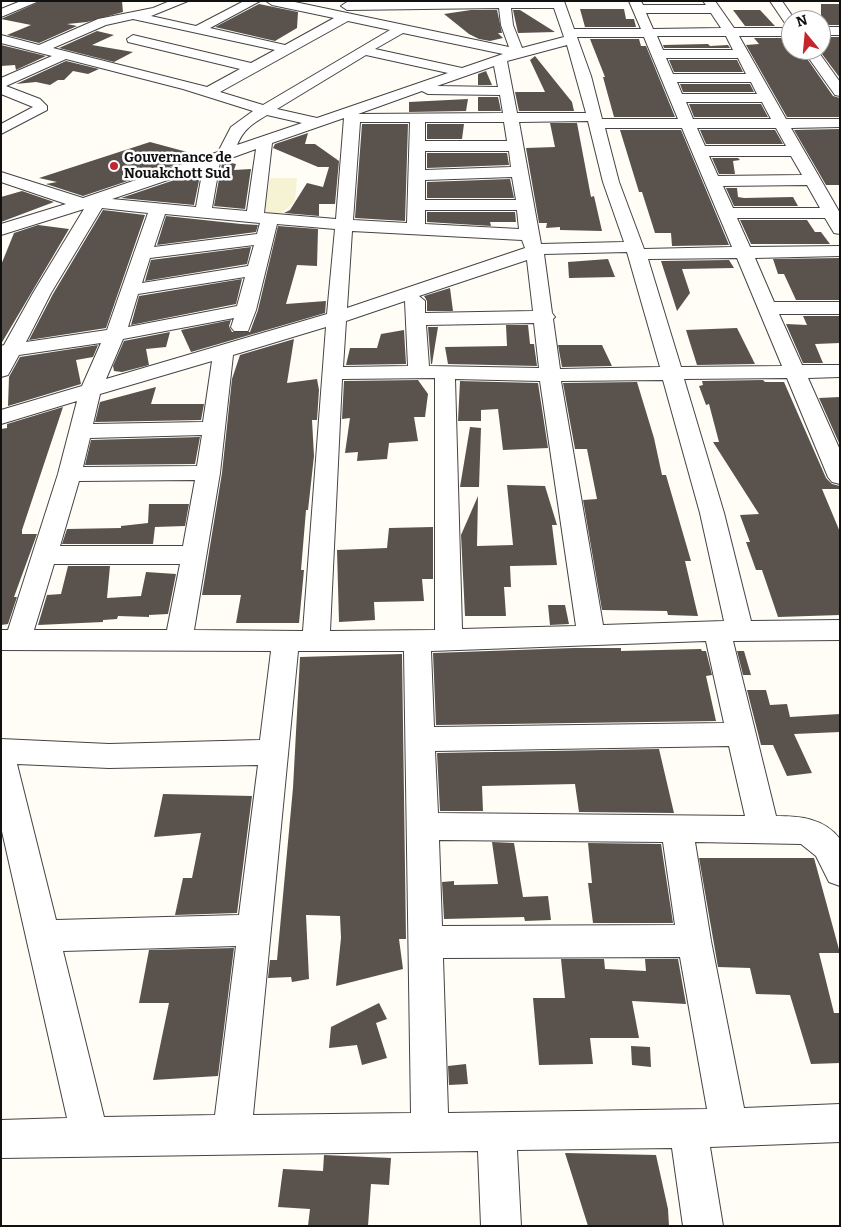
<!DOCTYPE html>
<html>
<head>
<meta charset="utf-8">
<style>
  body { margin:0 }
  #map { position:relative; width:841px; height:1227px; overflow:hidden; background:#fffdf5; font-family:Bitter,serif }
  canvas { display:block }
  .frame { position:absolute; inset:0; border:2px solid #111; pointer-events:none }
  .north { position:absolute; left:781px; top:10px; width:50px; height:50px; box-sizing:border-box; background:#fff; border:1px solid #a0a0a0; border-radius:50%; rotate:343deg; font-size:14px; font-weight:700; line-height:20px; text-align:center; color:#111 }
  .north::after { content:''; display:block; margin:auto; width:18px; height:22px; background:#c4262e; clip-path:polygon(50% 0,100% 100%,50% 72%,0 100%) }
</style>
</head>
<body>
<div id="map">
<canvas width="841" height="1227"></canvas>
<div class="frame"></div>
<div class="north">N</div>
</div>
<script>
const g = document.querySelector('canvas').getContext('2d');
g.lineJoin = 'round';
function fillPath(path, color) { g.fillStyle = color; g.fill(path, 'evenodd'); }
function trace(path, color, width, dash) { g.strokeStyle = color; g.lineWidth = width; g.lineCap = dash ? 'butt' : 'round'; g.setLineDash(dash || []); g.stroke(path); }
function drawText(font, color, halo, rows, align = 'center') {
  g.font = font + ' Bitter,serif'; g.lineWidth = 5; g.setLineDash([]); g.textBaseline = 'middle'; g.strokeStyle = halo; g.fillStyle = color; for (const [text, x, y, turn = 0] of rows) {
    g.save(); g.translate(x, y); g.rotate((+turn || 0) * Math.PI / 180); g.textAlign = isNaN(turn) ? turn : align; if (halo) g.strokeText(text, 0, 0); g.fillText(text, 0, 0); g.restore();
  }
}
const farmland = new Path2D(`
  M270 178H297L295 201 282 213 264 214Z`);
const building = new Path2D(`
  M41 1H122L123 12 87 22 67 24 77 26 39 43 7 35 31 25 1 19Z
  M259 4 298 12 297 28 275 41 215 27Z
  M821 4H840V25H821Z
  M580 9H624L626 19H634L636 27H585Z
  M471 10H497L502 33H498L503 38 490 41 479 39 469 34 444 14Z
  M513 10H520L555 32 518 33Z
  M733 10H760L775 26H745Z
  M97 31 114 35 92 45 133 52 114 62 59 48Z
  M821 37H840V78L819 50Z
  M754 38H786L791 44V50H801L833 96 840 98V117H787L746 45 759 44Z
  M590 39H639L641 46H646L675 117H614L603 77H605Z
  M708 44 710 46 728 45 730 48H664L663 45Z
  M1 45 46 56 16 70 15 65 1 66Z
  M535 56 572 102 574 111H519L515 92H545L530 60Z
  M669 60H737L743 72H674Z
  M66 61 99 69 88 74 73 71 64 80H58L50 85 36 82 16 84Z
  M486 71 492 85H478V74Z
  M680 84H750L754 92H683Z
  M478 97H498L501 111H478Z
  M468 99 466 111 409 112V102Z
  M689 104H761L768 117H694Z
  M550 123H577L591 197 594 196 602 231 560 230V227L546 228 547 223H539L526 148 555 147Z
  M362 124H408L405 221 355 218Z
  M427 124H464L462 139H427Z
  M840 129V185H826L794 130Z
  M620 130H681L729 245 672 246 671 233H655L642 192H639Z
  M700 130H775L783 144H706Z
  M308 133 305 144H315L339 161 335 204H319V216L284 213 290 210 307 183 323 187 329 167H318L273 148 275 144Z
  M150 142 202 156 83 196 46 184 57 182 39 178Z
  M427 153H507L509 165 427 168Z
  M712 158H738L740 160 733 161 735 174H719Z
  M226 162 236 164 234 170 251 169 245 209 214 206 222 163Z
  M201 171 194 205 121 198Z
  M510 179 514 198H427V182Z
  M726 188H737L738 197 744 198 793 197 798 206H734Z
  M22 191 54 202 1 222V197Z
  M103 210 145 215 106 328 29 340 53 294Z
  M427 212H515L516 222H490L491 226 427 222Z
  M166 216 241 224 258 225 256 232 157 245Z
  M740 220H807L815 232H821L830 244H751Z
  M38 225 69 229 1 344V265L14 233Z
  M278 226 318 229 317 266 297 265 286 304 326 301 325 313 191 352 181 330 231 320 229 326 232 332H250L258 310Z
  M251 247 247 264 145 281 151 260Z
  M839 258 840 300H796L784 274H778L773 259Z
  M608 259 615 277 569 278 568 262Z
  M729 260 734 268 682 269 690 293 677 311 661 261Z
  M242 279 236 304 131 325 139 296Z
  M450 288 453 311H427V301L424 296Z
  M803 316H840V343L815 344 823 363H803L786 324 807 325Z
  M506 325H528L530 344H534L537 366 448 364 445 347 507 346Z
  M428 327H438L432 364H431Z
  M737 328 755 364 697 365 686 330Z
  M404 330 406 364 346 365 350 348H377L381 334Z
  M170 332 166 347 146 349 149 365 122 372 114 371 113 366 124 341Z
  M294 339 287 383 317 379 319 390 317 420H312L314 456 308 510H306L301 570H304L299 623H236L241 595H202L222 473 232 379 240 355Z
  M98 345 93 357 76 360 81 384 8 406 9 377 20 357Z
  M558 345H602L612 366 562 367Z
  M418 380 428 394 425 417H414L418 441 389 443 387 459 357 461 358 452 345 453 350 418 342 419 344 381Z
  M763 380 765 382H784L826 478 832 484 840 486V489H822L840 532V615L778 617 762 570H756L746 542H750L740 515 759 514 713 442H719L709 404 706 405 699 386 703 385 702 381Z
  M460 381 538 383 548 448 503 450 498 409 481 410V421H458Z
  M637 382 654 438 662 475H666L691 561H685L698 616 668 615 667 611 602 610 583 500 597 499 587 449H575L563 383Z
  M156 387 151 404H204L201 420 95 422 100 402Z
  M840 397V445L819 398Z
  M63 407 22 530V534H37L14 597H17L8 624 1 625V429L7 428V424Z
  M470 427 481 428 479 487H460Z
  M200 437 195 464 85 465 91 440Z
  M507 485 545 486 557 525H552L557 565 510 566 511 587H504L506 616H465L461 535 478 496 477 546 513 545Z
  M149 504H189L185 526 155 527 153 544H62L67 529 121 528V526L148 523Z
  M433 527V579H422L424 601 374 602 375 620 339 622 337 550 387 548 389 528Z
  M68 566H110L107 598 141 596 146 572 176 574 168 614 149 615V617L118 616 117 619 103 620V622L38 625 47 595 61 594Z
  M548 605H565L569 624 550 625Z
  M574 648H621V651L701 649 702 651H706L712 675 706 676 716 721 436 725 433 653Z
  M737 651H744L751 675H743Z
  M402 654 406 939H399L403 969 336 986 341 938 340 916 306 915 309 979 292 982 291 977 268 978 270 960H277L293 788 300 657Z
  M747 690H766L770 705 787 704 790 717 840 714V732L794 734 812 773 787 776 773 745H761Z
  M659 749 674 813 579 812 575 784 482 786 483 811H440L437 753Z
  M163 794 252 796 237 913 175 915 183 878H192L201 833 154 837Z
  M492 842 514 843 523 897 548 896 551 920 525 921 524 917 444 919 442 882 454 881V885L498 884Z
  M588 843 661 844 673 923H593L588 883H592Z
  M699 858H814L840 953H819L834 1013H840V1063L811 1064 790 995 756 994 750 968 718 967Z
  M234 948 218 1076 153 1080 169 1003H139L149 950Z
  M561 959H604L605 969 646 971 645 959H678L686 1004 632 1001 639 1038H590L593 1064 539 1065 533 998H565Z
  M379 1003 387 1019 376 1023 387 1058 362 1065 357 1045 329 1048 331 1027Z
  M631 1046 650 1047 651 1067 632 1065Z
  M466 1064 468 1084 449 1085 448 1066Z
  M565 1153 656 1155 668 1209 669 1226H588Z
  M324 1155 391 1158 389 1185 371 1184 368 1226H308L310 1209 278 1207 283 1169 323 1171Z`);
const minor = new Path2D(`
  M21 1H39L1 17V9Z
  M170 1H188L151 16 196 26 244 1H260L210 28 285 45 334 18 272 5 266 1H290L509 47 501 25 499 8 347 10 341 6 347 2 564 1 574 29H641L629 1H641L643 5H706L703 1H715L734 28H791V36H739L786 119H840V127L791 128 840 213V234L834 233 825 218H737L750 247 840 246V256L755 258 774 302H840V314H779L802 365H840V377L808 378 840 450V484L832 482 828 477 787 378 684 379 724 513 751 621 840 620V640L733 641 776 816C800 816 824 818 840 839V886L829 882 816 856 801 844 695 842 711 941 744 1108 840 1104V1142L710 1147 723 1226H683L672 1148 517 1150 521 1226H481L478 1151 1 1158V1120L67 1118 1 827V739L109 744 260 740 271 651 1 650V630H8L58 474 77 401 1 424V410L82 386 101 343 19 355 8 375 1 377V346L4 345 33 293 84 209 1 235V224L66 204 1 182V172L83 198 218 152 231 127 253 111 183 89 66 59 6 86 40 99 47 106V110L1 134V124L33 107 1 94V78L52 56 1 43V35L39 45 98 19 153 8ZM511 8H554L564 37 522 48 513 25ZM646 13H711L721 28 653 29ZM133 19 275 50 251 63 133 35 127 39 128 42 240 69 207 87 53 48 106 25ZM348 21 390 30 263 105 220 92ZM403 33 503 54 462 68 375 49ZM657 36H726L733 50H663ZM577 37H644L678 119H602L591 76ZM567 45 586 113H517L507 61ZM366 55 448 73 317 118 277 109ZM666 58H738L746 74H673ZM494 66 498 87 437 86ZM677 82H751L757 94H682ZM422 91 428 94 500 95 503 113 358 114ZM686 102H762L771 119H693ZM267 115 302 123 237 145C244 129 252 124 267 115ZM344 118 336 219 264 213 272 143ZM588 121 603 182 624 242 541 244 519 122ZM360 122H410L407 223 353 220ZM425 122H504L507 141H425ZM605 128H682L732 247 644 249 619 182ZM697 128H776L786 146H705ZM256 149 247 211 212 208 220 162ZM425 151H509L511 167 425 170ZM709 156H791L802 175 718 176ZM203 168 196 207 112 199ZM512 177 516 200H425V180ZM807 185 820 208H733L723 186ZM102 208 148 213 107 330 26 342 51 293ZM425 210H517L519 229 425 224ZM165 214 260 223 257 234 154 247ZM277 224 335 229 327 314 106 379 123 339 234 318 231 327 234 331H248L256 310ZM352 231 522 240 525 248 347 308ZM254 245 248 266 142 283 150 258ZM627 252 660 367 560 369 553 319 555 317 552 313 544 254ZM737 258 782 366 681 367 648 259ZM527 260 533 311 425 313V301L419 296ZM245 277 237 306 128 327 138 294ZM405 301 408 366 343 367 346 321ZM534 323 539 368 429 366 426 325ZM326 327 303 631 194 630 220 473 233 355ZM212 361 203 422 93 424 100 394ZM435 378V630L330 631 342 379ZM455 379 540 381 576 626 462 629ZM663 380 700 513 724 621 603 625 561 381ZM202 435 197 466 83 467 90 438ZM195 480 183 546H60L79 481ZM54 564H180L167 630H34ZM706 641 724 723 434 727 431 651ZM298 651H404L411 1113 253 1115ZM729 746 745 816 438 813 435 751ZM17 764 109 768 258 765 239 915 56 920ZM439 840 663 842 675 925 442 926ZM236 946 215 1115 104 1117 63 951ZM680 957 707 1109 448 1113 443 958Z
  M770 1H782L795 20H791V27L787 26Z
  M821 27H840V35H821Z
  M803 50H817L840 82V96L835 95Z`);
const markers = [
  [114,166,5,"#c4262e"]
];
const farPoinames = [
  ["Gouvernance de",124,158],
  ["Nouakchott Sud",124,174]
];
fillPath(farmland, '#f6f3d4');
fillPath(building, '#5a524d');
trace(minor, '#444', 2);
fillPath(minor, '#fff');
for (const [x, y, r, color] of markers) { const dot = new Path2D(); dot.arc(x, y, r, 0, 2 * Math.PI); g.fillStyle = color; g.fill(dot); trace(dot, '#fff', 2); }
drawText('bold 14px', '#111', '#fff', farPoinames, 'left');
</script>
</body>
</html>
